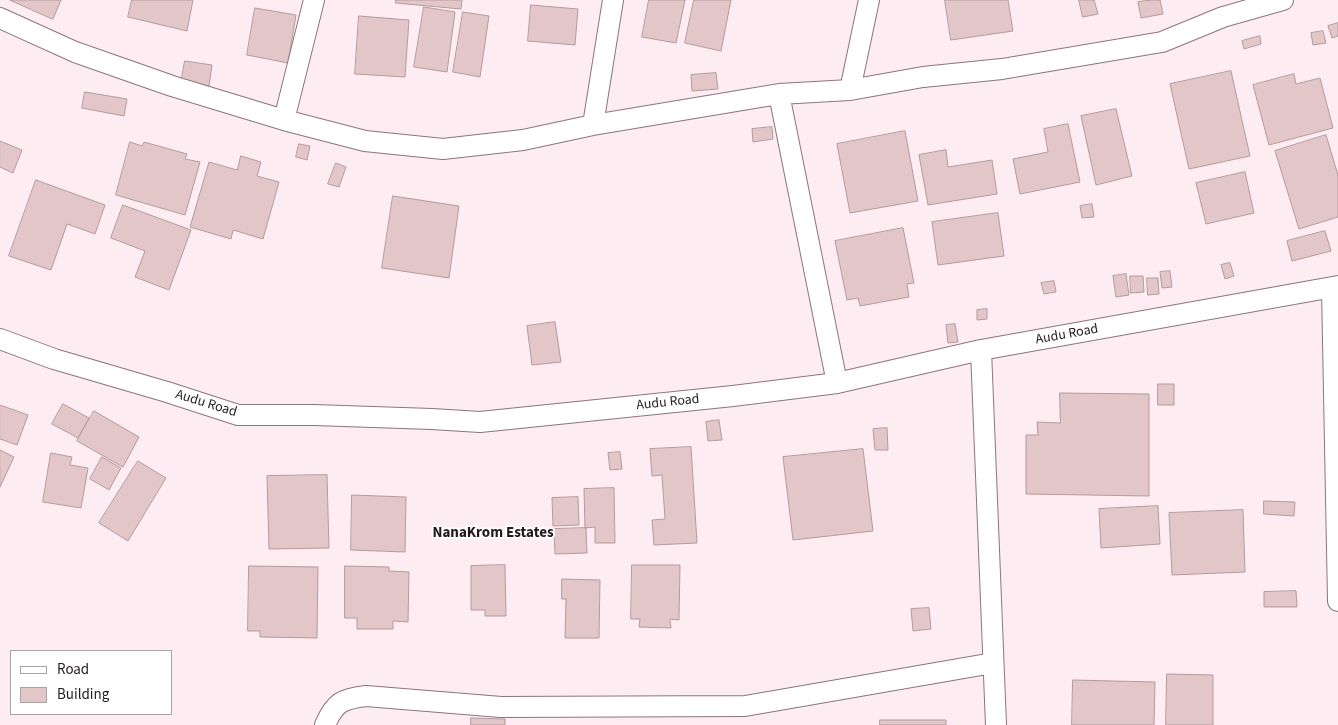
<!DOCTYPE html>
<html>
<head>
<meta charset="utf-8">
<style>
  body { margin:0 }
  #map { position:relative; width:1338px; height:725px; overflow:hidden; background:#fdecf2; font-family:"Source Sans 3",sans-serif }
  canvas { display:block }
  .legend { position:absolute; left:10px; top:650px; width:162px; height:65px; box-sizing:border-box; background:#fff; border:1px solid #a7a3a5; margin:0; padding:6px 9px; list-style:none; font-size:15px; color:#241a1e }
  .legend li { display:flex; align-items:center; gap:10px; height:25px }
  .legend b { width:25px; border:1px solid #a7a3a5 }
</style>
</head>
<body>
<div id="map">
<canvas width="1338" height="725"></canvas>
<ul class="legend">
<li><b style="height:6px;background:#fff"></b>Road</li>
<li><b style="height:14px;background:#e2c6c8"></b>Building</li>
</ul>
</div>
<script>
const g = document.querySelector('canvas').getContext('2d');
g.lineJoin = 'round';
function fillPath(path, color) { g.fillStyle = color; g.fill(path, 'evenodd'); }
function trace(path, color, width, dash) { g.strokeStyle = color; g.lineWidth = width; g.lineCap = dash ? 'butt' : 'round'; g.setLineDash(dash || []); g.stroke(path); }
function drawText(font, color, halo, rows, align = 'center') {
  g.font = font + ' "Source Sans 3",sans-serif'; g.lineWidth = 4; g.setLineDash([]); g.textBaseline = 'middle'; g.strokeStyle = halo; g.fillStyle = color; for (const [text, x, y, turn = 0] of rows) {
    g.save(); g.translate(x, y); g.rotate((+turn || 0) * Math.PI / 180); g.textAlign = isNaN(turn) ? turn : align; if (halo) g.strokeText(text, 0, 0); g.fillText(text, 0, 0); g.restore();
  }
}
const building = new Path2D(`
  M10 0H61L53 19Z
  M132 0H193L187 31 128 17Z
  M396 0H462L461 9 396 3Z
  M649 0H685L676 43 642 37Z
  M694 0H731L721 51 685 43Z
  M945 0H1008L1013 31 951 40Z
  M1079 0H1094L1098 14 1083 17Z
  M1152 0H1160L1163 14 1141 18 1138 2Z
  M531 5 578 9 575 45 528 41Z
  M424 7 455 12 447 72 414 67Z
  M255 8 296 15 288 63 247 55Z
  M463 12 489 16 480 77 453 72Z
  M359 16 409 20 405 77 355 74Z
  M1338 23V36L1332 38 1328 26Z
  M1323 31 1326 43 1313 45 1311 33Z
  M1260 36 1261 44 1244 49 1242 41Z
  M185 61 212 65 209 86 181 82Z
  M1231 71 1250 156 1189 169 1170 84Z
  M716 73 718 89 692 91 691 75Z
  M1294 74 1296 84 1320 78 1333 128 1269 145 1253 85Z
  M85 92 127 99 124 116 82 108Z
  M1116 109 1132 176 1096 185 1081 116Z
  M1068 124 1080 182 1020 194 1013 159 1048 152 1044 129Z
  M772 127 773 139 753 142 752 129Z
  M905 131 918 201 850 213 837 144Z
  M1326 135 1338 175V217L1299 229 1275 151Z
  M0 141 22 150 13 173 0 167Z
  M130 142 142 146 144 142 187 154 185 159 200 162 185 215 116 195Z
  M299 144 310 146 307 160 296 157Z
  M946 150 948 167 992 160 997 194 928 205 919 155Z
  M241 156 261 162 257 176 279 182 263 239 233 230 231 239 190 227 209 162 237 170Z
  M336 163 346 167 339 187 328 184Z
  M1245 172 1254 213 1206 224 1196 183Z
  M36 180 105 205 95 234 67 224 51 270 9 256Z
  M393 196 459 206 449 278 382 268Z
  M1092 204 1094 217 1082 218 1080 206Z
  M123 205 191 230 169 290 135 277 145 251 111 238Z
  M998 213 1004 256 938 265 932 222Z
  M903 228 914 283 907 284 909 297 860 306 858 298 847 300 835 241Z
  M1325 231 1331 251 1292 261 1287 241Z
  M1230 263 1234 276 1225 279 1221 265Z
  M1170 271 1172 287 1162 288 1160 272Z
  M1126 274 1129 295 1116 297 1113 276Z
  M1130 276H1143L1144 292 1131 293Z
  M1147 278H1158L1159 294 1148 295Z
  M1054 281 1056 292 1044 294 1041 283Z
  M987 309V319L977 320V310Z
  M555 322 561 362 532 365 527 326Z
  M955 324 958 342 948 343 946 325Z
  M1158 384H1174V405H1158Z
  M1060 393 1149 394V496L1026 494V435H1038L1037 422 1060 423Z
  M63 404 89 418 78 438 52 424Z
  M0 405 28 415 17 445 0 439Z
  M94 411 139 437 123 467 77 441Z
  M719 420 722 440 708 441 706 422Z
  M887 428 888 450H875L873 429Z
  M691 447 697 543 654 545 652 520 665 519 662 475 652 476 650 449Z
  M863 449 873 531 793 540 783 457Z
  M0 450 14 457 0 487Z
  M620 452 622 469 610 470 608 453Z
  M51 453 72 457 70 465 88 468 81 508 43 502Z
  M102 457 121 468 109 490 90 479Z
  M138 461 166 478 128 541 99 523Z
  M327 475 329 548 269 549 267 476Z
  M614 488 615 543H595V527L585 528 584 489Z
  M352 495 406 497 405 552 351 550Z
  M578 497 579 525 553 526 552 498Z
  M1264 501 1295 502 1294 516 1264 514Z
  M1158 506 1160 544 1101 548 1099 509Z
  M1243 510 1245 572 1172 575 1169 513Z
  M586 528 587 553 555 554 554 529Z
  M505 565 506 616H485V610H471V566Z
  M632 565H680L679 620 670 619 671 628 639 627 640 619H631Z
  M249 566 318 567 317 638 260 637V631H248Z
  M345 566 389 567V571L409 572 408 622 393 621V629H357V618H345Z
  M562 579 600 580 599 638H565L566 599H562Z
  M1296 591 1297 607H1264V592Z
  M929 608 931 629 913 631 911 609Z
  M1167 674 1213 675V725H1166Z
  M1073 680 1155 682 1154 725H1072Z
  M471 718 505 719V725H471Z
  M880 720H946V725H880Z`);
const minor = new Path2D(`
  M0 18 75 52 172 86 284 120 365 141 443 149 523 140 593 125 779 94 850 90 923 77 1002 69 1162 42 1223 17 1283 0
  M850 90 869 0
  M779 94 837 383
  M284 120 314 0
  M593 125 613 0
  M1332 288 1338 601
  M0 339 54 359 167 392 238 415H314L432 419 480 422 733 396 837 383 981 350 1338 286
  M981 350 996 725
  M325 725C335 702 342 699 366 696L501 707 745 706 993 663`);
const streetNames = [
  ["Audu Road",1067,335,-10],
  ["Audu Road",668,403,-6],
  ["Audu Road",206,404,17]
];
const neighbourhoodNames = [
  ["NanaKrom Estates",493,534]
];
fillPath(building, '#e2c6c8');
trace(building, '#b59a9c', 1);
trace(minor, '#8c757d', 22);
trace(minor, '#fff', 20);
drawText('14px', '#241a1e', '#fff', streetNames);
drawText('bold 15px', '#241a1e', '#fff', neighbourhoodNames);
</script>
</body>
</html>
